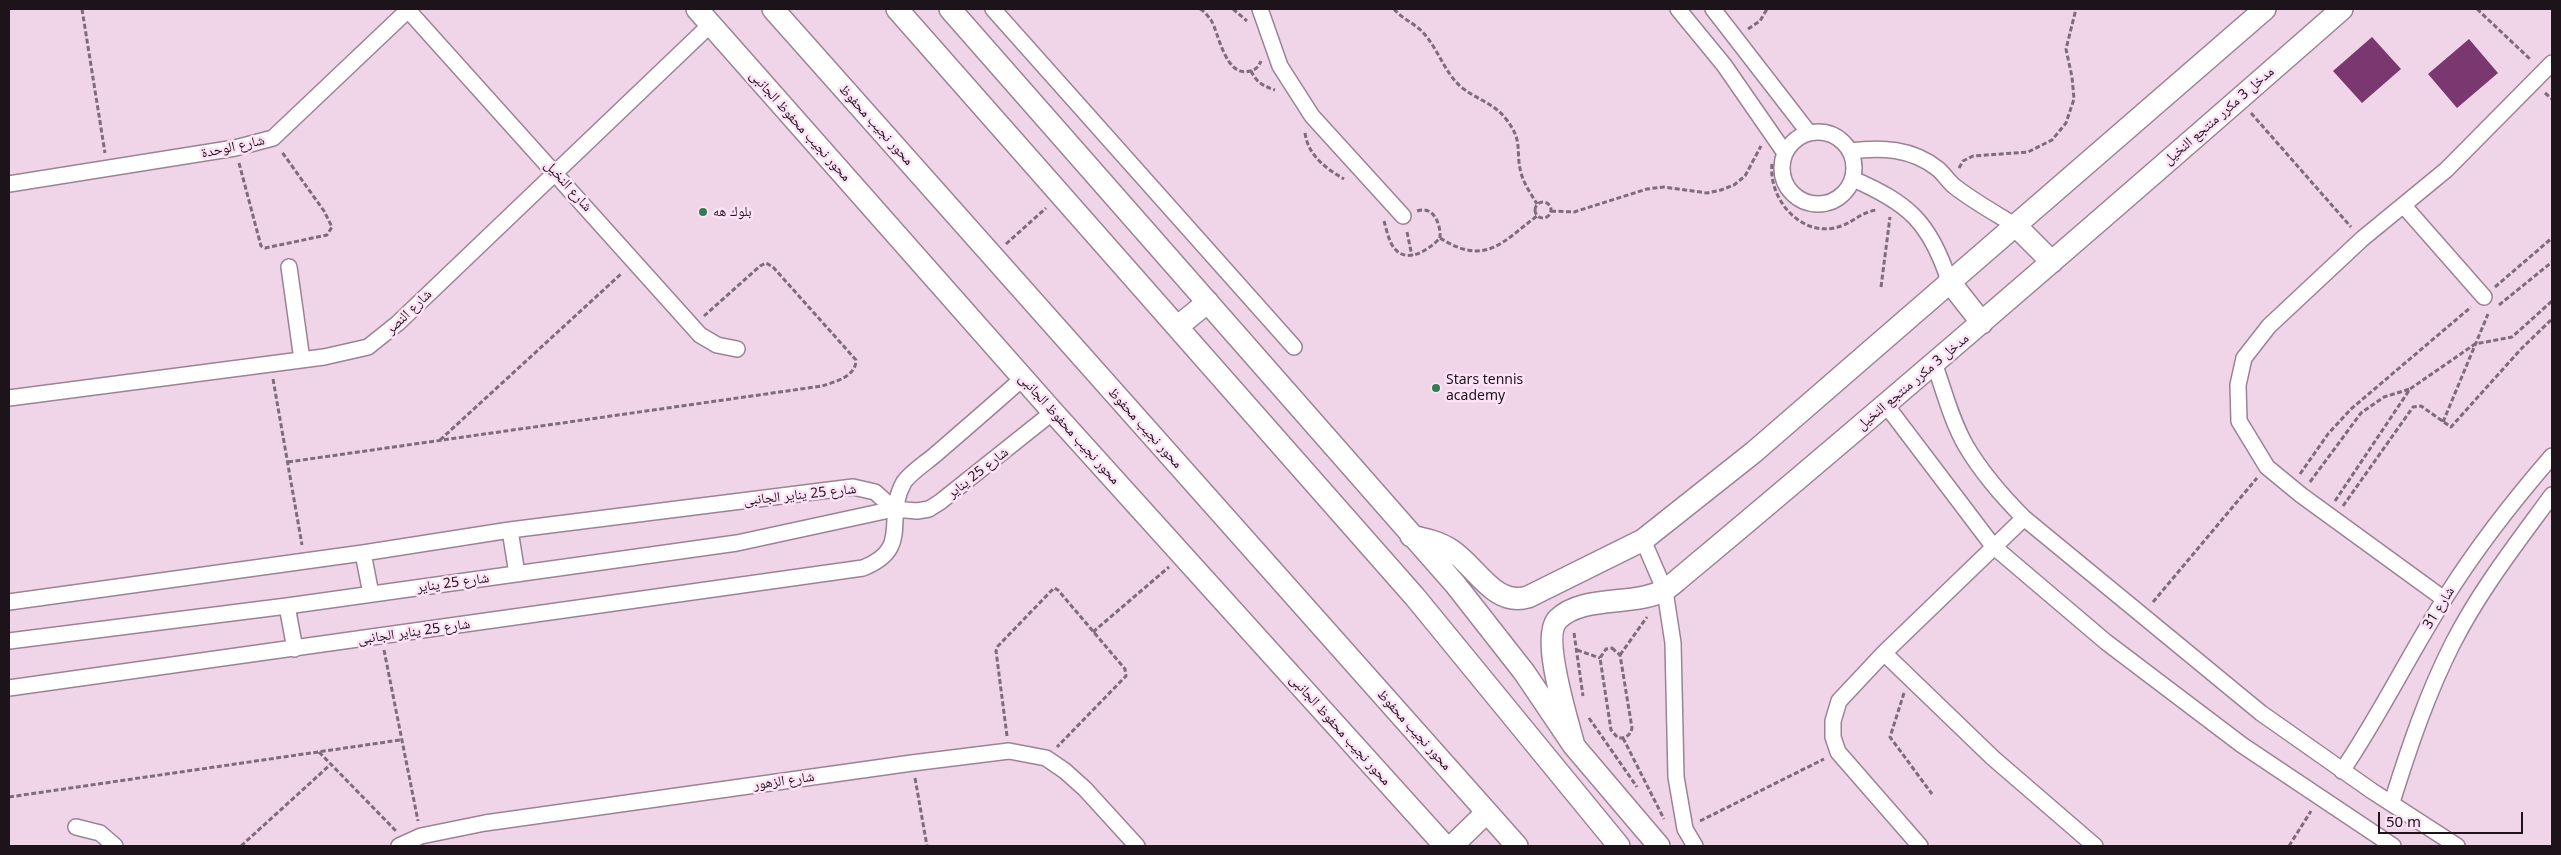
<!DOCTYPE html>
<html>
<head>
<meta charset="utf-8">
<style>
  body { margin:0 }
  #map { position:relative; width:2561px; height:855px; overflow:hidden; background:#f0d5e9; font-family:"Noto Sans",sans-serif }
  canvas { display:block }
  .frame { position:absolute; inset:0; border:10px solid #1d141b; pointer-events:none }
  .scale { position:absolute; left:2378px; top:812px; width:145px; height:22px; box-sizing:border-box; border:2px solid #1d141b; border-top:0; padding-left:6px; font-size:15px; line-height:18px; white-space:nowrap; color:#1d141b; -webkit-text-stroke:4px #fde2f6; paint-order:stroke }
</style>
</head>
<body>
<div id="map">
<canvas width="2561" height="855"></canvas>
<div class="frame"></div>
<div class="scale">50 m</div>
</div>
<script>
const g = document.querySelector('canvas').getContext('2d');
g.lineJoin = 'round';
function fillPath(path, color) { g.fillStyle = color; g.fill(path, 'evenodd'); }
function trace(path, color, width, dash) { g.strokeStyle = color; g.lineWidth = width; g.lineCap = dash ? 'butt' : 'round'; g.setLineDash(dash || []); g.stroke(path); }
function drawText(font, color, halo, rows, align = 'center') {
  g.font = font + ' "Noto Sans","Noto Naskh Arabic",sans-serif'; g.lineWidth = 5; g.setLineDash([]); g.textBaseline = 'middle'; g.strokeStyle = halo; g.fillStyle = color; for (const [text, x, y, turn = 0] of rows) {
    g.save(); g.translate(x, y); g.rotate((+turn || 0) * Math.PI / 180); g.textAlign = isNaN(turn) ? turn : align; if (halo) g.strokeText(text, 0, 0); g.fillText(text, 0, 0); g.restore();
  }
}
const building = new Path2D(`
  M2372 37 2401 69 2362 103 2333 71Z
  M2469 39 2498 73 2457 108 2428 74Z`);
const path = new Path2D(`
  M82 9 105 153
  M1200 9C1204 11 1208 16 1211 20 1219 33 1225 78 1250 71 1256 70 1259 66 1261 61
  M1233 9 1247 21
  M1394 9C1403 20 1417 24 1426 36 1439 52 1445 72 1460 86 1475 99 1494 103 1506 119 1524 142 1515 150 1521 173 1524 184 1531 194 1537 204
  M2477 9 2531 60
  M1748 29 1760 21 1767 9
  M1251 71C1257 83 1263 86 1275 90
  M2545 93 2552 99
  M2251 113 2351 227
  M1305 133C1308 155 1325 168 1344 179
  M239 163 261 246 265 248 327 235 332 227 324 211 282 152
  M1772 164C1768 200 1803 240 1841 226 1855 221 1860 213 1876 210
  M1959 168 1963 161 1973 156 2028 152 2052 140 2066 123 2074 99 2072 77 2066 49 2076 9
  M1535 210a8 8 0 1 1 16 0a8 8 0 1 1-16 0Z
  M1551 211 1574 212 1647 189 1664 187 1707 193 1721 190 1734 185 1745 176 1761 146
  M1384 221C1386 228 1388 237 1391 243 1403 267 1428 251 1440 238 1441 225 1434 205 1417 211
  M1407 232 1412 256
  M1440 238C1486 267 1502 242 1537 216
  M1006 244 1046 208
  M1881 287 1890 217
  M2495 287 2552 238
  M2499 305 2552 262
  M273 379 302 545
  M2443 422 2488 314
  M440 440 622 273
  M288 462 822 386C834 382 856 377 856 360L773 267 766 263 760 266 704 316
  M2300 474 2328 434 2351 409 2471 307
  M2310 482 2361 413 2384 397 2410 389
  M2335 501 2410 389 2475 344 2512 337 2552 301
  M2343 506 2413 407 2421 406 2451 427 2521 349 2552 319
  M2153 602 2257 478
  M1093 632 1169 567
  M1574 633 1583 696
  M1612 648 1620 655 1632 728C1630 736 1626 738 1618 738L1611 730 1600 658 1606 649Z
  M384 650 418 821
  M1577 650 1600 658
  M1620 655 1647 617
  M1904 693 1890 737 1932 794
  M1589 718 1637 787
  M1007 736 996 651 998 646 1054 588 1058 590 1125 669 1126 676 1057 747
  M1623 738 1664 819
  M319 752 396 831
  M915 778 927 846
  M9 797 400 740
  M1700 821 1824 759
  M241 846 331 764
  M2289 846 2311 811`);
const street = new Path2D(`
  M407 9 700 335 717 345 737 349
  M993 9 1294 347
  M1260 9 1280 66 1312 116 1403 216
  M1678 9 1724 65 1785 153
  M1713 9 1809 133
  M1782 168a36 36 0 1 1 72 0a36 36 0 1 1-72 0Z
  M1850 151C1881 147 1912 148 1938 169 1944 174 1948 181 1954 186 1973 201 1995 213 2016 226
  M1853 179C1908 203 1930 222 1949 281
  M9 184 235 148 273 138 408 10
  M2404 206 2484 297
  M289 267 302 360
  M1934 363C1944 390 1951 420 1966 446 1982 473 2002 496 2024 518L2261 713 2372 791 2457 846
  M9 398 324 357 368 347 398 323 710 25
  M1886 405 1993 546 2106 642 2242 745 2393 846
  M510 530 517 574
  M1643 540 1665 591 1673 643 1676 777 1685 829 1695 846
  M363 553 371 594
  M2444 599 2301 495 2267 467 2239 421 2238 385 2244 358 2269 326 2362 239 2446 170 2552 63
  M9 602 363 553 510 530 853 487 875 492 894 509
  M287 606 295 649
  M9 641 287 606 737 543 894 509 917 511 929 509 940 502 1053 412
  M1884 653 1993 758 2095 846
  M9 688 863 568C913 548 883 519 904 482 911 472 927 462 936 454 965 429 994 404 1023 378
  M2342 771C2380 715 2409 655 2445 598 2477 547 2513 501 2552 456
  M2392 802C2409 748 2427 694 2453 643 2480 590 2517 543 2552 495
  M76 827 100 833 115 846
  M399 846 421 836 485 823 912 763 1009 751 1046 758 1065 771 1085 789 1137 846
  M1920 846 1838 752 1833 737V721L1839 701 1884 653 2024 518`);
const secondary = new Path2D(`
  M697 9 1053 412 1445 846
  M773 9 1517 846
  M897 9 1415 597 1619 846
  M950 9 1455 584 1524 672 1574 746 1659 846
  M2016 226 2052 262
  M1949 281 1982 323
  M1177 327 1208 302
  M1411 536C1425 539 1439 542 1451 550 1477 567 1494 607 1528 597L1643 540 1754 452 2265 9
  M1574 746C1568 721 1540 637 1558 619 1583 594 1637 607 1666 589 1671 586 1675 582 1680 578 1903 392 2123 201 2342 9
  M1452 846 1487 812`);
const markers = [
  [703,212,5,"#2e7f50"],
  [1436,388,5,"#2e7f50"]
];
const streetNames = [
  ["مدخل 3 مكرر منتجع النخيل",2219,116,-41],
  ["محور نجيب محفوظ",876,125,48],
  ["محور نجيب محفوظ الجانبى",800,126,48],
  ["شارع الوحدة",233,147,-12],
  ["شارع النخيل",568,186,48],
  ["شارع النصر",409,312,-44],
  ["مدخل 3 مكرر منتجع النخيل",1913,382,-40],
  ["محور نجيب محفوظ",1145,428,48],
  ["محور نجيب محفوظ الجانبى",1069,429,48],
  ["شارع 25 يناير",978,473,-38],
  ["شارع 25 يناير الجانبى",800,495,-6],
  ["شارع 25 يناير",453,583,-8],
  ["شارع 31",2439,608,-58],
  ["شارع 25 يناير الجانبى",414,632,-8],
  ["محور نجيب محفوظ الجانبى",1340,730,48],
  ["محور نجيب محفوظ",1414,730,48],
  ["شارع الزهور",784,781,-8]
];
const poiNames = [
  ["بلوك هه",713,212],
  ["Stars tennis",1446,380],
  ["academy",1446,396]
];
fillPath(building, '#7b376f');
trace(street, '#9b8395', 18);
trace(secondary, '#9b8395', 24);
trace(path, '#7e6c79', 3, [5, 2.5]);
trace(street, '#fff', 15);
trace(secondary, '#fff', 21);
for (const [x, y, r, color] of markers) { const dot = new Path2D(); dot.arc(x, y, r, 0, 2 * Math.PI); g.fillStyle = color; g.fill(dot); trace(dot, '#fde2f6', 2); }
drawText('14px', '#1d141b', '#fde2f6', streetNames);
drawText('14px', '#1d141b', '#fde2f6', poiNames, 'left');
</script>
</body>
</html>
